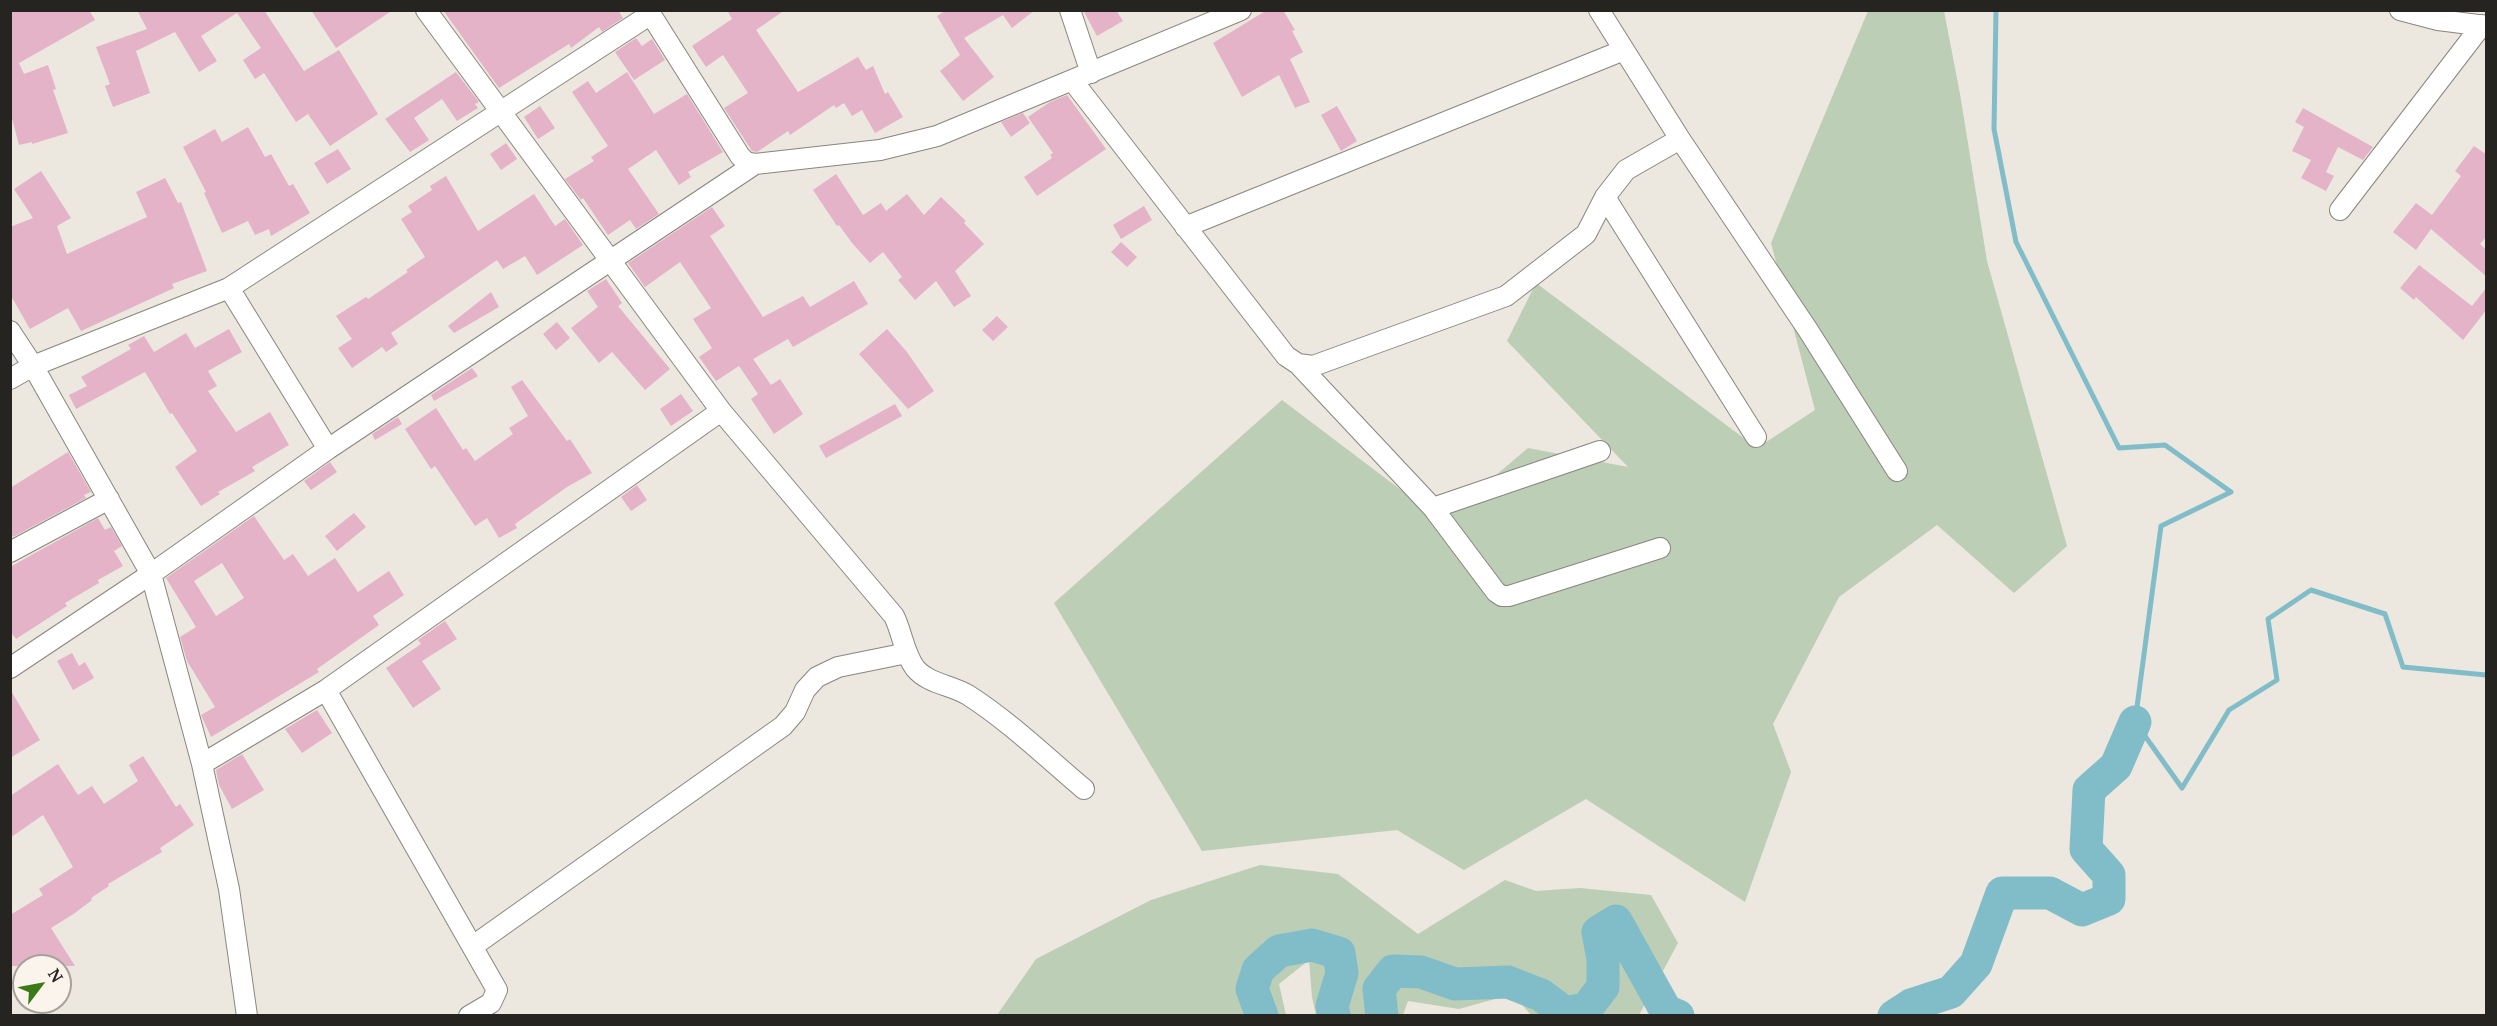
<!DOCTYPE html>
<html>
<head>
<meta charset="utf-8">
<style>
  body { margin:0 }
  #map { position:relative; width:2497px; height:1026px; overflow:hidden; background:#ece7df; font-family:"Noto Serif",serif }
  canvas { display:block }
  .frame { position:absolute; inset:0; border:12px solid #252421; pointer-events:none }
  .north { position:absolute; left:12px; top:954px; width:60px; height:60px; box-sizing:border-box; background:#faf4ec; border:2px solid #a5a19b; border-radius:50%; rotate:58deg; font-size:16px; font-weight:700; line-height:24px; text-align:center; color:#252421 }
  .north::after { content:''; display:block; margin:auto; width:21px; height:27px; background:#3a7a18; clip-path:polygon(50% 0,100% 100%,50% 72%,0 100%) }
</style>
</head>
<body>
<div id="map">
<canvas width="2497" height="1026"></canvas>
<div class="frame"></div>
<div class="north">N</div>
</div>
<script>
const g = document.querySelector('canvas').getContext('2d');
g.lineJoin = 'round';
function fillPath(path, color) { g.fillStyle = color; g.fill(path, 'evenodd'); }
function trace(path, color, width, dash) { g.strokeStyle = color; g.lineWidth = width; g.lineCap = dash ? 'butt' : 'round'; g.setLineDash(dash || []); g.stroke(path); }
const green = new Path2D(`
  M1868 11H1944L1960 94 1987 261 2067 546 2014 593 1937 525 1839 597 1773 724 1791 772 1745 902 1586 799 1464 870 1397 830 1202 851 1054 603 1282 400 1442 521 1528 448 1628 467 1507 341 1536 283 1757 448 1815 410 1771 243Z
  M1260 865 1338 874 1418 934 1505 880 1536 891 1580 888 1651 895 1678 943 1639 1015H1531L1513 994 1459 1009 1408 1001 1403 1015H1316L1312 997 1309 960 1279 984 1286 1015H997L1036 959 1151 900Z`);
const stream = new Path2D(`
  M1996 10 1994 129 2016 242 2119 448 2165 445 2231 492 2161 526 2135 722 2182 788 2229 710 2277 680 2268 619 2311 590 2385 614 2403 667 2486 675`);
const river = new Path2D(`
  M1262 1016 1252 989 1258 970 1279 951 1312 945 1339 953 1342 973 1332 1006 1334 1016
  M1382 1016 1379 989 1393 971 1421 972 1455 984 1508 982 1541 995 1565 1013 1586 1009 1603 987V959L1598 932 1616 921 1666 1011 1678 1016
  M1894 1016 1911 1005 1951 992 1976 964 2002 893H2050L2082 910 2109 899V875L2086 849 2089 790 2116 766 2135 722`);
const building = new Path2D(`
  M10 10H89L95 20 19 63 24 74 48 65 56 89 53 90 68 133 32 144V142L19 145 10 111Z
  M137 10H264L304 71 339 50 378 114 330 146 308 114 296 122 264 73 255 79 243 60 261 48 237 13 201 36 217 61 199 72 175 32 136 51 150 93 113 107 105 86 110 84 96 47 147 29Z
  M311 10H393L336 48Z
  M443 10H618L623 18 602 32 599 27 571 48 569 44 499 88Z
  M727 10H785L756 30 798 92 858 57 866 70 873 66 885 94 888 92 903 117 875 133 862 110 852 116 844 103 836 108 834 105 790 135 788 131 757 152 752 151 724 108 748 93 723 55 706 67 692 46 732 19Z
  M946 10H1035L1012 28 1003 15 964 38 994 77 963 101 940 71 960 55 937 16Z
  M1083 10H1116L1123 21 1097 36Z
  M1267 10H1283L1295 30 1292 31 1303 52 1290 59 1310 102 1295 108 1279 75 1242 97 1213 43Z
  M636 38 642 46 652 39 665 60 634 80 615 52Z
  M456 72 479 102 475 104 478 108 457 121 442 99 414 118 429 140 410 152 385 119Z
  M627 72 654 114 687 94 723 152 688 172 691 177 679 185 656 150 628 169 659 214 636 229 630 220 608 235 583 198 581 200 565 179 594 161 591 157 608 146 572 92 588 81 596 93Z
  M1067 95 1106 149 1037 196 1024 177 1052 158 1050 155 1053 153 1028 117 1050 102Z
  M540 106 555 128 538 139 524 117Z
  M1337 106 1357 141 1341 151 1321 115Z
  M2303 108 2373 147 2363 160 2338 147 2326 172 2334 176 2326 191 2301 178 2311 160 2292 151 2304 127 2295 122Z
  M1023 113 1030 123 1011 137 1001 122Z
  M248 127 265 157 271 154 289 186 293 184 310 213 271 236 269 229 255 235 248 221 222 233 204 193 206 192 183 147 215 129 222 142Z
  M506 143 517 159 501 170 490 154Z
  M2474 146 2487 155V236L2480 244 2487 250V277L2431 229 2416 250 2393 232 2416 203 2432 215 2461 176 2455 171Z
  M338 149 351 169 327 184 314 163Z
  M41 171 71 218 57 226 67 254 147 217 136 192 165 178 178 203 181 202 207 271 172 284 174 288 81 331 68 308 30 329 10 294V227L33 218 14 189Z
  M836 174 863 215 881 203 886 211 907 194 924 215 941 197 966 221 964 223 984 244 955 271 971 296 954 307 936 281 915 300 898 280 902 277 883 252 870 263 852 243 839 225 837 226 813 190Z
  M446 176 478 231 534 194 555 226 565 219 583 245 537 275 525 256 503 269 497 260 391 333 398 344 386 352 382 347 352 368 338 348 352 339 336 316 366 297 368 299 408 272 406 270 425 257 401 219 412 212 408 206 432 190 430 186Z
  M1144 206 1152 220 1121 239 1113 225Z
  M712 207 725 226 710 236 763 317 803 296 810 307 854 281 868 304 793 347 788 339 753 359 771 385 780 379 803 414 774 434 751 399 758 394 739 366 716 381 699 357 712 348 693 319 711 308 680 262 645 287 628 263Z
  M1121 242 1137 257 1127 267 1111 252Z
  M2419 265 2472 306 2487 287V309L2463 340 2416 297 2414 300 2400 288Z
  M606 279 622 303 618 306 670 369 645 390 612 352 599 363 571 328 598 307 587 291Z
  M491 292 499 307 454 333 448 326Z
  M997 316 1008 327 993 341 982 330Z
  M557 322 570 338 556 350 543 334Z
  M229 329 242 352 208 371 217 386 208 391 236 432 270 412 289 445 252 467 255 471 218 492 220 494 201 506 175 467 197 451 172 413 170 414 145 372 76 409 69 395 87 386 81 377 131 349 128 345 144 336 154 352 186 333 195 348Z
  M887 329 907 352 934 391 908 409 859 354Z
  M472 368 478 376 434 401 431 395Z
  M522 380 567 441 570 439 592 473 567 487 515 524 517 528 499 538 487 518 475 526 435 466 431 469 405 429 436 408 463 450 466 448 475 461 513 434 509 428 528 416 511 387Z
  M681 394 693 411 671 426 660 409Z
  M895 404 902 416 826 458 819 446Z
  M398 417 402 424 375 440 372 434Z
  M68 452 91 492 84 495 86 498 13 537 10 533V488Z
  M330 462 337 472 311 490 304 481Z
  M637 485 647 500 631 511 621 497Z
  M354 513 366 527 337 551 325 536Z
  M254 516 284 560 293 554 308 576 335 558 358 592 389 571 404 595 373 616 379 625 317 669 319 672 211 737 201 715 215 707 187 661 180 637 196 627 166 578ZM222 563 244 598 216 616 194 581Z
  M98 518 105 530 111 527 122 546 114 551 123 566 98 580 99 583 65 603 67 606 16 639 10 631V567Z
  M445 621 457 639 422 661 441 689 413 708 386 668 421 644 418 640Z
  M72 653 79 666 85 662 94 678 73 690 57 661Z
  M10 689 40 740 10 758Z
  M317 710 332 733 302 753 285 729Z
  M242 754 264 790 232 809 219 785 216 770Z
  M143 756 176 807 180 804 194 825 160 848 162 852 108 884 109 886 91 898 92 900 75 913 51 928 75 966H10V915L43 895 39 889 73 867 43 815 10 838V796L58 764 78 795 92 786 104 804 138 781 129 765Z`);
const street = new Path2D(`
  M426 10 721 411 894 616C902 632 904 653 915 668 928 684 952 685 968 695 1010 722 1046 757 1084 789
  M648 10 740 156 746 162 755 164 880 150 937 136 1241 10
  M1070 10 1091 73
  M2400 10 2438 20 2486 26
  M1072 80 1286 356 1298 364 1313 366 1506 296 1586 234 1605 197 1626 170 1680 139 1599 10
  M1680 139 1808 330 1897 471
  M1605 197 1756 437
  M2340 210 2482 25
  M1185 227 1624 50
  M229 288 328 449
  M10 331 33 366 151 574 202 764 229 889 247 1016
  M1298 364 1433 508 1496 592 1502 596H1509L1660 548
  M10 379 33 366 229 288 651 14
  M1433 508 1600 451
  M10 552 109 499
  M10 668 151 574 328 449 755 164
  M326 690 497 990 491 1003 469 1016
  M202 764 326 690 721 411
  M473 946 783 726 795 712 805 690 817 677 838 667 907 653`);
fillPath(green, '#bcceb5');
trace(stream, '#80bdc8', 5);
trace(river, '#80bdc8', 33);
fillPath(building, '#e5b3c8');
trace(street, '#8a857e', 22);
trace(street, '#fff', 20);
</script>
</body>
</html>
